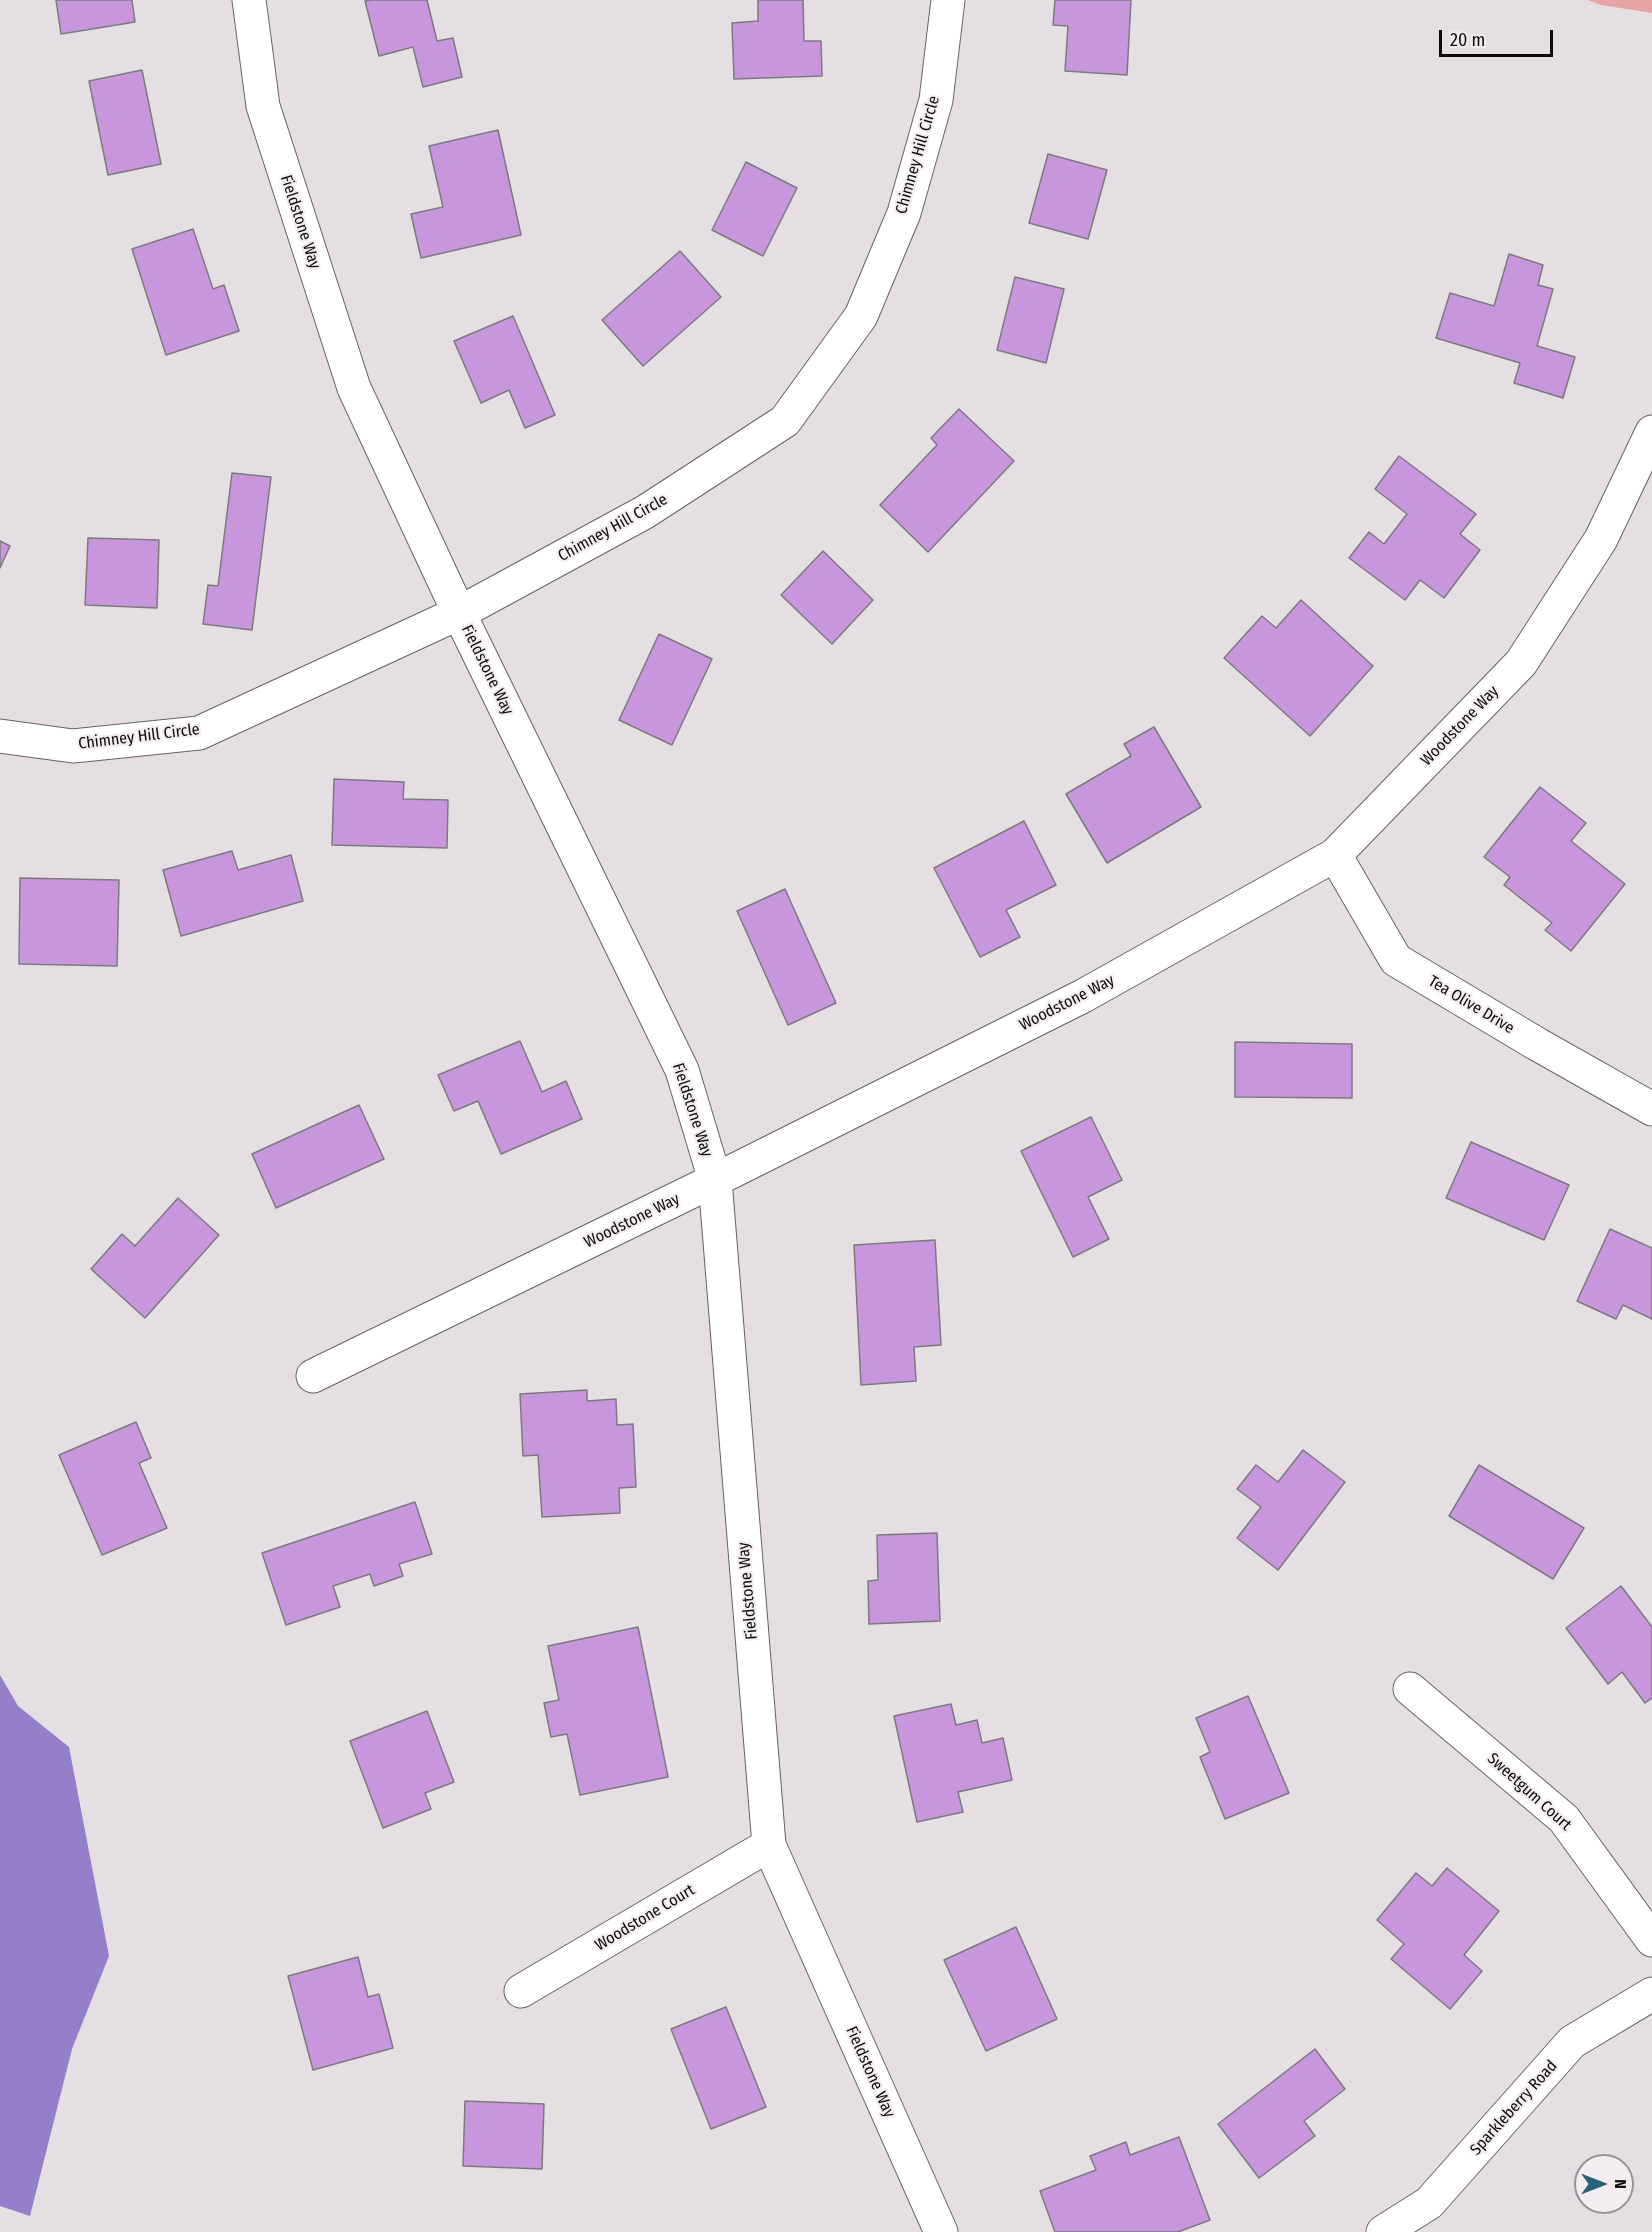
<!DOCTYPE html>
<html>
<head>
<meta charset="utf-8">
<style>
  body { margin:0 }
  #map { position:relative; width:1652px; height:2232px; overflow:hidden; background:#e5dfe3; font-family:"Fira Sans Condensed",sans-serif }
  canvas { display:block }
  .north { position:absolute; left:1574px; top:2154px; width:60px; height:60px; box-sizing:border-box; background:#f3edf1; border:2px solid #979395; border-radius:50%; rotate:90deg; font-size:16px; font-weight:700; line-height:24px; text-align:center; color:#0d0b0c }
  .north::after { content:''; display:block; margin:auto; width:21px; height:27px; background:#29617b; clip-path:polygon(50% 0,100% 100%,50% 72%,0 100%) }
  .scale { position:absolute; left:1439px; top:30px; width:114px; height:27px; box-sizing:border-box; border:3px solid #0d0b0c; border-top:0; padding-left:8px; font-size:18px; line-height:21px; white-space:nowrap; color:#0d0b0c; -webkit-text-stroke:4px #f3edf1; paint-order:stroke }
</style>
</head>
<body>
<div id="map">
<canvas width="1652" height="2232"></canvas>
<div class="north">N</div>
<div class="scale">20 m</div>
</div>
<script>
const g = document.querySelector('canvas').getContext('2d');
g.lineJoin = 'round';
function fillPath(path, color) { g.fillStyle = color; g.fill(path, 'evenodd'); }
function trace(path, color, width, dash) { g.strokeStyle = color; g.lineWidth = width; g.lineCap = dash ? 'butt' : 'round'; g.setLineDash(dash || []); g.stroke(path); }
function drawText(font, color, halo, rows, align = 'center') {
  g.font = font + ' "Fira Sans Condensed",sans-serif'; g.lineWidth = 4.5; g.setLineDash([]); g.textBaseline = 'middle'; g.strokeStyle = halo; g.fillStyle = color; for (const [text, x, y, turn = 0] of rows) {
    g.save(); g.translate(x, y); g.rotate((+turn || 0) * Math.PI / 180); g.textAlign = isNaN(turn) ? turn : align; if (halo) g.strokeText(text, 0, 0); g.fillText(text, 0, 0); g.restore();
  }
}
const green = new Path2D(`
  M1588 0H1652V13L1601 5Z`);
const water = new Path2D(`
  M0 1675 18 1706 69 1747 109 1956 72 2049 30 2216 0 2206Z`);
const building = new Path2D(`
  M56 0H132L135 22 61 34Z
  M371 0H427L437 41 453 38 462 77 423 87 413 47 379 56 365 1Z
  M758 0H803L804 41H821L822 76 734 79 732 23 758 21Z
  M1055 0H1131L1127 75 1065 71 1068 26 1053 25Z
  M142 70 161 164 108 175 89 81Z
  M498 130 521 235 421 258 411 214 443 207 429 146Z
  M1048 154 1107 170 1088 239 1029 223Z
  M746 162 797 188 763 256 712 230Z
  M193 229 213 289 224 285 239 331 166 355 132 249Z
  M680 251 721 297 643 366 602 320Z
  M1509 254 1543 265 1538 285 1553 289 1537 346 1575 357 1563 398 1514 383 1520 363 1436 338 1450 293 1494 306Z
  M1015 277 1064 289 1046 363 997 350Z
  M513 316 555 415 525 428 509 390 481 403 454 341Z
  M959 409 1014 461 928 552 880 505 937 445 931 438Z
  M1399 456 1476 514 1460 534 1480 550 1444 598 1420 580 1405 600 1349 558 1369 532 1384 544 1407 514 1375 489Z
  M232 473 271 477 252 630 203 624 208 585 218 586Z
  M88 538 159 540 157 608 85 605Z
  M0 541 10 546 0 568Z
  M823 551 873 600 832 644 781 595Z
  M1301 600 1373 666 1310 736 1224 658 1262 616 1276 628Z
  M659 634 712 659 672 745 619 720Z
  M1154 727 1201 807 1107 863 1066 794 1131 756 1124 744Z
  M334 779 404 782 403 799 448 800 447 848 332 845Z
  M1540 787 1586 823 1571 841 1625 884 1571 951 1545 930 1552 923 1504 885 1510 877 1484 857Z
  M1024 821 1056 885 1006 910 1020 937 980 957 934 868Z
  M232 851 238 870 291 855 303 901 181 936 163 870Z
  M20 878 119 880 117 966 19 964Z
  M785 889 836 1003 788 1025 737 911Z
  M520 1041 542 1092 566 1081 582 1119 501 1154 478 1101 454 1111 438 1075Z
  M1235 1042 1352 1044V1098L1235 1097Z
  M359 1105 384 1159 276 1208 252 1154Z
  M1091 1117 1122 1180 1088 1197 1109 1239 1073 1257 1021 1151Z
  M1471 1142 1569 1185 1544 1240 1446 1198Z
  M178 1198 219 1235 145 1318 91 1269 122 1234 135 1246Z
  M1610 1229 1652 1248V1319L1623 1305 1616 1319 1577 1301Z
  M935 1240 941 1345 914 1347 916 1381 861 1385 854 1245Z
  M587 1390V1401L616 1399 617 1425 633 1424 636 1487 619 1488 620 1513 542 1517 538 1455 523 1456 520 1394Z
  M136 1422 151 1458 139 1463 167 1528 102 1555 59 1455Z
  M1303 1450 1345 1482 1278 1570 1237 1538 1261 1507 1237 1489 1256 1465 1278 1482Z
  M1479 1465 1584 1528 1553 1579 1449 1516Z
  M415 1502 432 1554 399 1564 403 1576 374 1586 370 1574 333 1586 340 1607 286 1625 262 1553Z
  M937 1533 940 1621 869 1624 868 1581 878 1580 877 1535Z
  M1621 1586 1652 1627V1698L1645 1703 1622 1672 1608 1684 1566 1628Z
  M638 1627 668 1777 580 1795 567 1734 551 1737 544 1703 559 1700 548 1646Z
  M1248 1696 1289 1793 1225 1819 1200 1757 1210 1752 1196 1718Z
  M951 1704 956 1725 977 1720 982 1743 1003 1738 1012 1780 958 1792 963 1812 917 1822 894 1716Z
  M427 1711 454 1782 425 1793 431 1809 383 1828 350 1741Z
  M1447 1868 1499 1911 1464 1955 1482 1971 1450 2009 1391 1959 1404 1944 1377 1920 1416 1873 1432 1886Z
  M1016 1927 1057 2019 986 2051 944 1960Z
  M358 1957 368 1997 379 1994 393 2048 313 2070 288 1976Z
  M726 2007 766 2107 711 2129 671 2029Z
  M1315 2049 1345 2089 1304 2121 1315 2136 1259 2178 1218 2124Z
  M465 2101 544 2104 542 2169 463 2166Z
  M1179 2137 1210 2220 1178 2232H1055L1040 2191 1096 2170 1090 2156 1126 2142 1130 2155Z`);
const minor = new Path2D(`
  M249 0 263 106 354 388 459 613 682 1070 715 1180 769 1845 941 2232
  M0 736 73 746 199 733 459 613 645 512 785 421 861 316 904 213 936 100 948 0
  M1335 855 1396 960 1537 1044 1652 1109
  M313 1376 715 1180 1083 996 1335 855 1521 663 1601 539 1652 432
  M1410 1689 1564 1819 1652 1940
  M521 1991 769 1845
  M1383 2232 1429 2203 1572 2042 1652 1994`);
const streetNames = [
  ["Chimney Hill Circle",918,155,-74],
  ["Fieldstone Way",300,222,72],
  ["Chimney Hill Circle",613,528,-29],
  ["Fieldstone Way",487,670,64],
  ["Woodstone Way",1460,726,-46],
  ["Chimney Hill Circle",139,737,-7],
  ["Woodstone Way",1067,1003,-27],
  ["Tea Olive Drive",1471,1005,31],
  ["Fieldstone Way",692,1110,72],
  ["Woodstone Way",632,1221,-26],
  ["Fieldstone Way",748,1591,-95],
  ["Sweetgum Court",1529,1792,42],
  ["Woodstone Court",645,1918,-31],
  ["Fieldstone Way",870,2072,66],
  ["Sparkleberry Road",1514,2108,-48]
];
fillPath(green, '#e7a4a4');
fillPath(water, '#937fca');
fillPath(building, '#c896dc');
trace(building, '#7d7a7f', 1.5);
trace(minor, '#676265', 35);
trace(minor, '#fff', 33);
drawText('16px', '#0d0b0c', '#f3edf1', streetNames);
</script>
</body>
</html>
